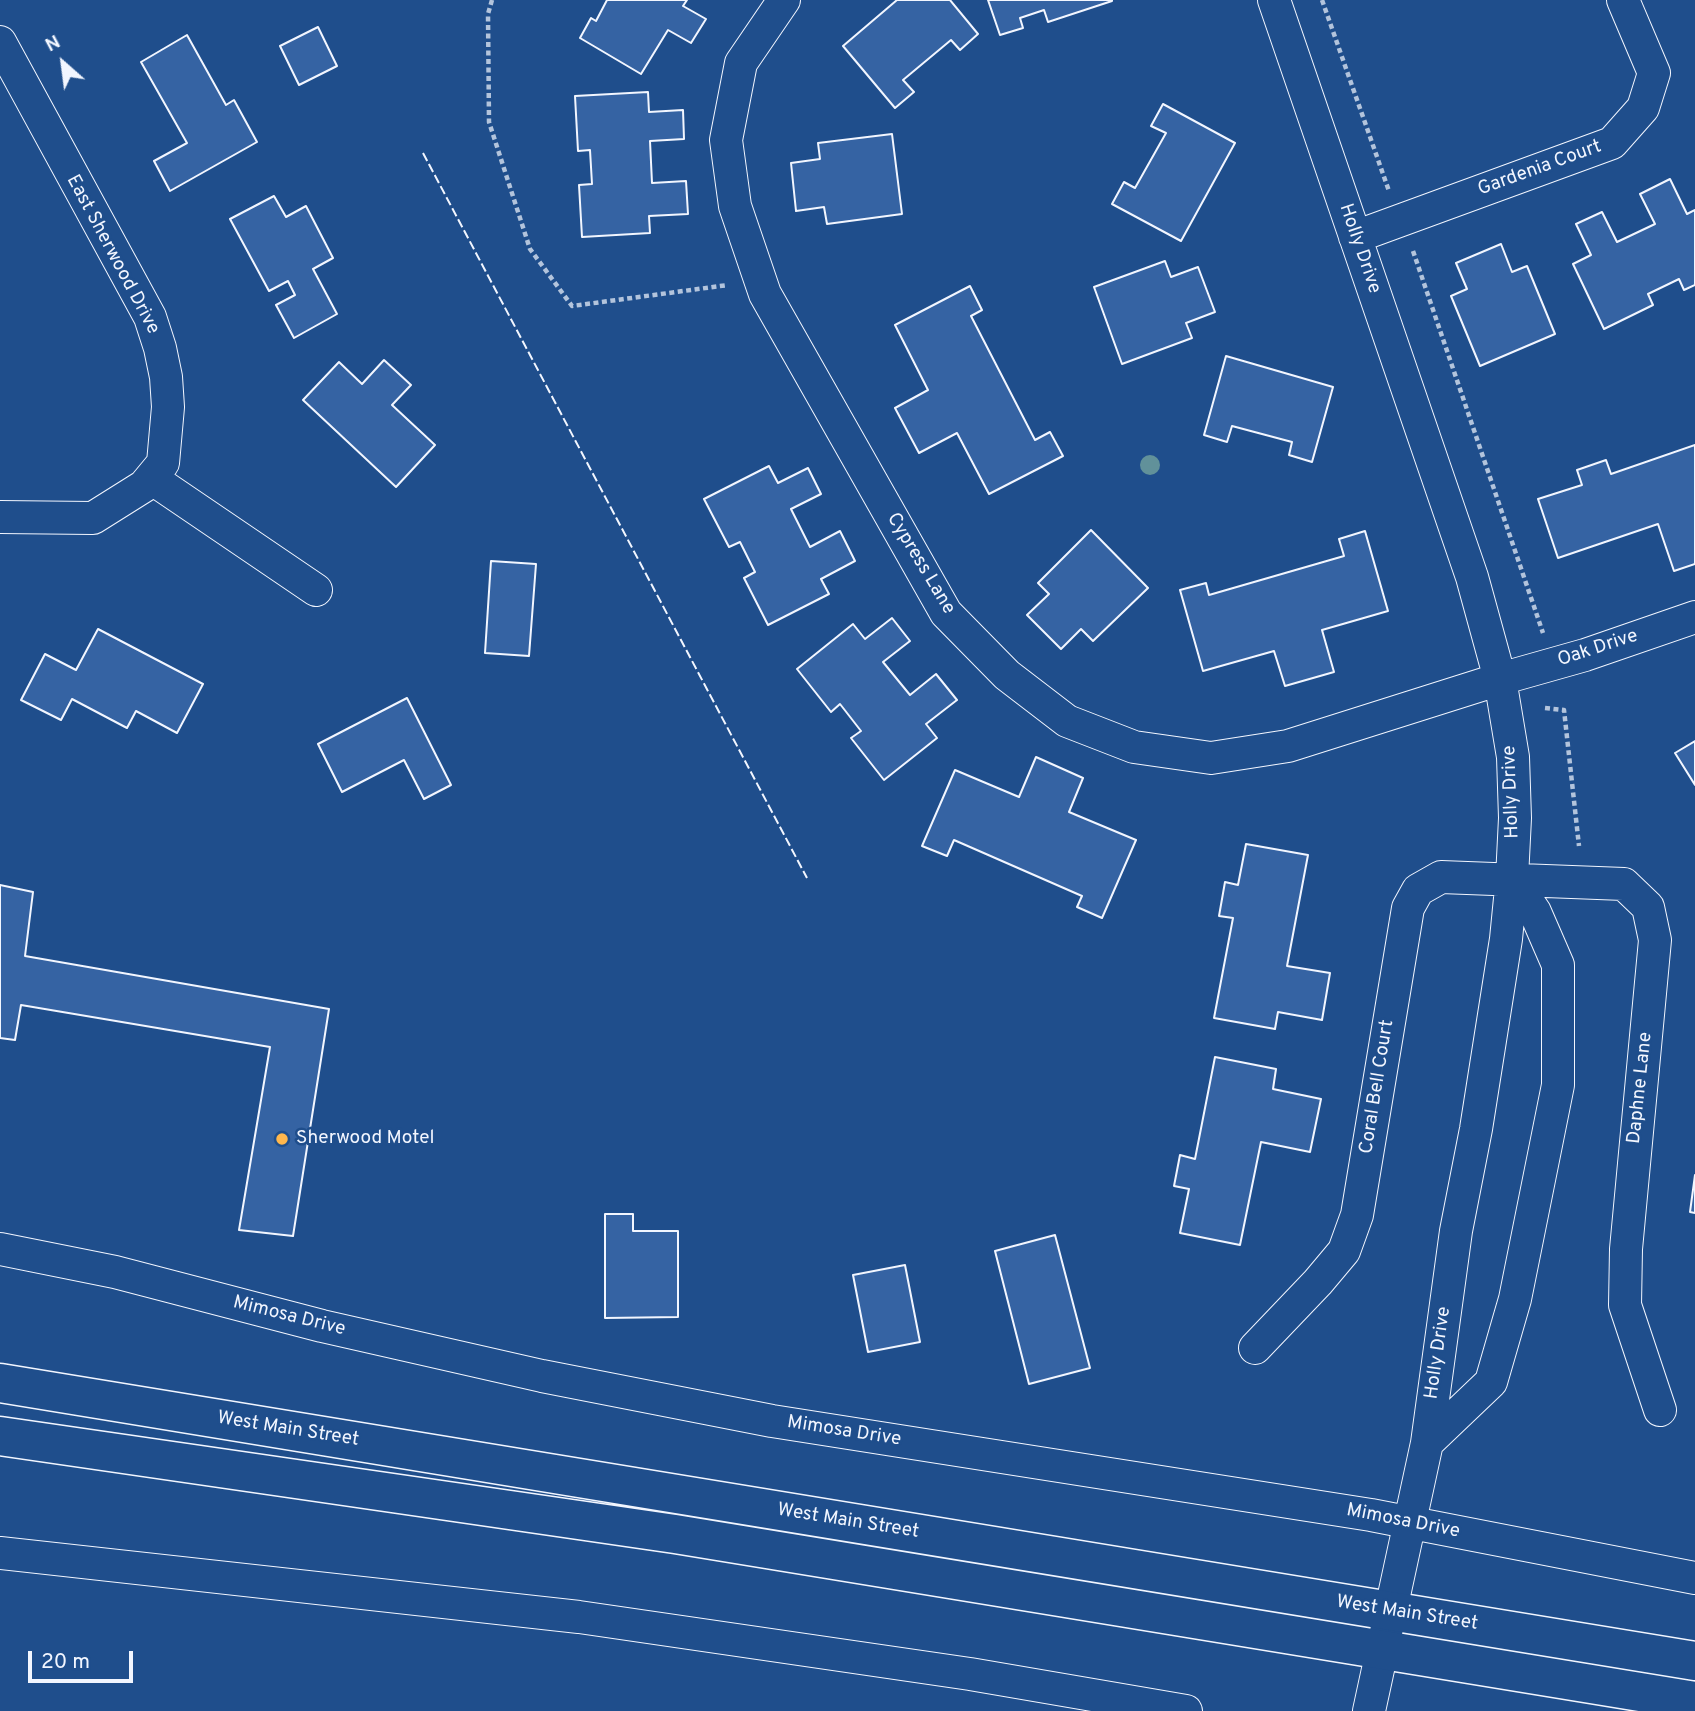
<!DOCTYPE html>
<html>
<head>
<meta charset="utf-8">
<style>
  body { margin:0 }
  #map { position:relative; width:1695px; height:1711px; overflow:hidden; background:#1f4e8c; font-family:Overpass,sans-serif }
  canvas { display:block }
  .north { position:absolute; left:28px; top:28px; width:70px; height:70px; -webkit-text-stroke:5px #1f4e8c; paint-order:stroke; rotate:332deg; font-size:19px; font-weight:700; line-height:28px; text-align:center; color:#f2f6ff }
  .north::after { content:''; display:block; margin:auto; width:24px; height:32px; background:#f2f6ff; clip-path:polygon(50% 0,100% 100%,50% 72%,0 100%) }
  .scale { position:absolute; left:28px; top:1651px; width:105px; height:32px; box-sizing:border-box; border:4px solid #f2f6ff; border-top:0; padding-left:9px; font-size:21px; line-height:24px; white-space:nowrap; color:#f2f6ff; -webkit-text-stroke:5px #1f4e8c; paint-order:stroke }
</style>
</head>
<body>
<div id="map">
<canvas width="1695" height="1711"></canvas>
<div class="north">N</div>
<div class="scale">20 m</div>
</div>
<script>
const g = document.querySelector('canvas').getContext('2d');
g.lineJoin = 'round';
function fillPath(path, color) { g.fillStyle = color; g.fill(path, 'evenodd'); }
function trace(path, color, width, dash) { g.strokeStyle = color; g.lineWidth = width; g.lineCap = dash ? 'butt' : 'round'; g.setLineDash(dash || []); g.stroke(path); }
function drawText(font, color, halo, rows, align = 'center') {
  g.font = font + ' Overpass,sans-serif'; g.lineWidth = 5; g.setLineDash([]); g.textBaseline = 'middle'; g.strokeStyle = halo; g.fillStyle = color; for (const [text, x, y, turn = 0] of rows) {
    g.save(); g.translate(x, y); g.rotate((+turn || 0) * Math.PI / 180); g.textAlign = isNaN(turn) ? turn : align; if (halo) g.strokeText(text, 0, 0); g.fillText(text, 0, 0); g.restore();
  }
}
const building = new Path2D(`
  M607 0H687L683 6 706 19 691 43 668 30 641 74 580 38 591 18 596 21Z
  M897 0H950L978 34 960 50 951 40 903 80 914 92 895 108 843 46Z
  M988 0H1112V1L1048 22 1044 10 1020 18 1023 28 1000 35Z
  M318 27 337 66 299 85 280 46Z
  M187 35 226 105 234 100 257 142 170 191 154 161 187 143 141 62Z
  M648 92 649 112 683 110 684 139 650 141 652 183 686 181 688 214 649 216 650 233 582 237 579 185 592 184 590 150 578 151 575 96Z
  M1163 104 1235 143 1181 241 1112 204 1124 182 1135 188 1166 133 1151 126Z
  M892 134 902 214 827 224 824 207 796 211 791 163 820 159 818 143Z
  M1670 179 1687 214 1695 210V285L1684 290 1679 279 1648 294 1653 305 1604 329 1573 264 1591 255 1576 224 1602 212 1617 242 1655 224 1640 194Z
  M274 196 286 217 306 206 333 258 313 269 337 314 294 338 276 305 295 295 288 281 269 291 230 219Z
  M1501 244 1512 272 1527 266 1555 334 1480 366 1451 296 1467 289 1456 263Z
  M1165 261 1171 277 1198 267 1215 312 1186 323 1192 338 1122 364 1094 287Z
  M970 286 982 310 971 316 1035 440 1050 432 1063 456 989 494 957 433 919 453 895 408 928 390 895 325Z
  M1226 356 1333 387 1312 462 1289 455 1292 442 1232 426 1227 442 1204 435Z
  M384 360 411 385 392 405 435 445 396 487 303 400 339 362 362 384Z
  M1695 445V564L1674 571 1658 524 1558 558 1538 499 1582 485 1577 470 1606 460 1611 474Z
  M769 466 778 483 808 468 821 494 791 509 810 547 840 531 855 561 821 579 829 594 768 625 744 578 755 572 740 542 729 547 704 499Z
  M1091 530 1148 588 1093 641 1081 629 1061 649 1027 615 1049 594 1038 583Z
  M1365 531 1388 611 1322 630 1334 672 1285 686 1274 651 1203 671 1180 590 1206 583 1209 595 1344 556 1339 539Z
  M491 561 536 564 529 656 485 653Z
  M892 618 910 641 883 662 910 695 936 674 957 700 926 724 937 738 884 780 851 738 861 731 840 704 831 712 797 669 853 624 865 639Z
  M98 629 203 684 177 733 136 711 127 728 72 699 61 720 21 700 45 654 76 670Z
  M407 698 451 785 424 799 404 760 342 792 318 744Z
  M1695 741V785L1675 753Z
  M1036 757 1083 778 1069 812 1136 840 1102 918 1077 907 1082 896 954 840 947 856 922 846 955 770 1019 797Z
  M1246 844 1308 855 1287 966 1330 973 1322 1020 1278 1012 1275 1029 1214 1018 1233 918 1219 916 1225 882 1238 885Z
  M0 885 33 892 25 956 329 1009 293 1236 239 1230 270 1047 21 1005 15 1040 0 1038Z
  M1215 1057 1276 1069 1273 1089 1321 1099 1310 1152 1261 1142 1240 1245 1180 1233 1189 1189 1174 1186 1180 1155 1195 1159Z
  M1695 1175V1213L1690 1212Z
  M605 1214H633V1231H678V1317L605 1318Z
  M1055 1235 1090 1368 1029 1384 995 1251Z
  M905 1265 920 1342 868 1352 853 1275Z`);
const path = new Path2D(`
  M492 0 488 14 489 122 530 249 572 306 728 285
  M1322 0 1389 191
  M1413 251 1543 633
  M1545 708 1564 710 1579 846`);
const minor = new Path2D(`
  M784 0 741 63 726 140 735 206 765 294 946 613 1007 675 1067 721 1134 747 1211 758 1288 746 1500 679 1585 655 1695 617
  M1274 0 1472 577 1500 679 1513 757 1515 818 1512 878 1506 939 1476 1129 1456 1231 1427 1443 1369 1711
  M0 42 150 317 160 348 166 377 168 407 163 463 144 486 93 518 0 517
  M1355 237 1612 143 1643 108 1654 73 1623 0
  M151 478 316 590
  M0 1249 115 1272 322 1326 542 1376 772 1421 1371 1515 1695 1578
  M1255 1348 1318 1282 1344 1251 1357 1215 1408 908 1418 890 1441 877 1624 884 1648 907 1655 940 1626 1249 1625 1305 1660 1410
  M1427 1443 1491 1382 1515 1299 1558 1085V965L1535 912 1512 878
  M0 1553 579 1617 970 1674 1186 1711`);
const primary = new Path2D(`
  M0 1383 1695 1661
  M0 1436 675 1534 1695 1701`);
const fence = new Path2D(`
  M423 153 807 878`);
const trees = [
  [1150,465]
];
const markers = [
  [282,1139,7,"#ffb74d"]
];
const streetNames = [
  ["Gardenia Court",1540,169,-20],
  ["Holly Drive",1359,249,71],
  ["East Sherwood Drive",112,255,62],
  ["Cypress Lane",920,564,59],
  ["Oak Drive",1598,649,-18],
  ["Holly Drive",1512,792,-92],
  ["Coral Bell Court",1378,1087,-81],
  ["Daphne Lane",1641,1088,-84],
  ["Mimosa Drive",289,1317,14],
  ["Holly Drive",1439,1353,-82],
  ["West Main Street",288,1430,9],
  ["Mimosa Drive",844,1432,9],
  ["West Main Street",848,1522,9],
  ["Mimosa Drive",1403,1522,11],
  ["West Main Street",1407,1614,9]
];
const poiNames = [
  ["Sherwood Motel",296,1139]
];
fillPath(building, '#3563a3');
trace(building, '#f2f6ff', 2);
trace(minor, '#f2f6ff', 34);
trace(primary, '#f2f6ff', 41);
trace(path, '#b3c4dc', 4.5, [5, 3.5]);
trace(minor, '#1f4e8c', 32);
trace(primary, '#1f4e8c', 38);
trace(fence, '#f2f6ff', 2, [9, 3.5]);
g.fillStyle = '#61919a';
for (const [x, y] of trees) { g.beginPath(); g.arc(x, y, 10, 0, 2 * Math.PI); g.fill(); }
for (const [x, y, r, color] of markers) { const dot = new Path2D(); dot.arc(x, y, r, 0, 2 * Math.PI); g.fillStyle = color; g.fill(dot); trace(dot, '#1f4e8c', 2.5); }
drawText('19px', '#f2f6ff', '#1f4e8c', streetNames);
drawText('19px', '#f2f6ff', '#1f4e8c', poiNames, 'left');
</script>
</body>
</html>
